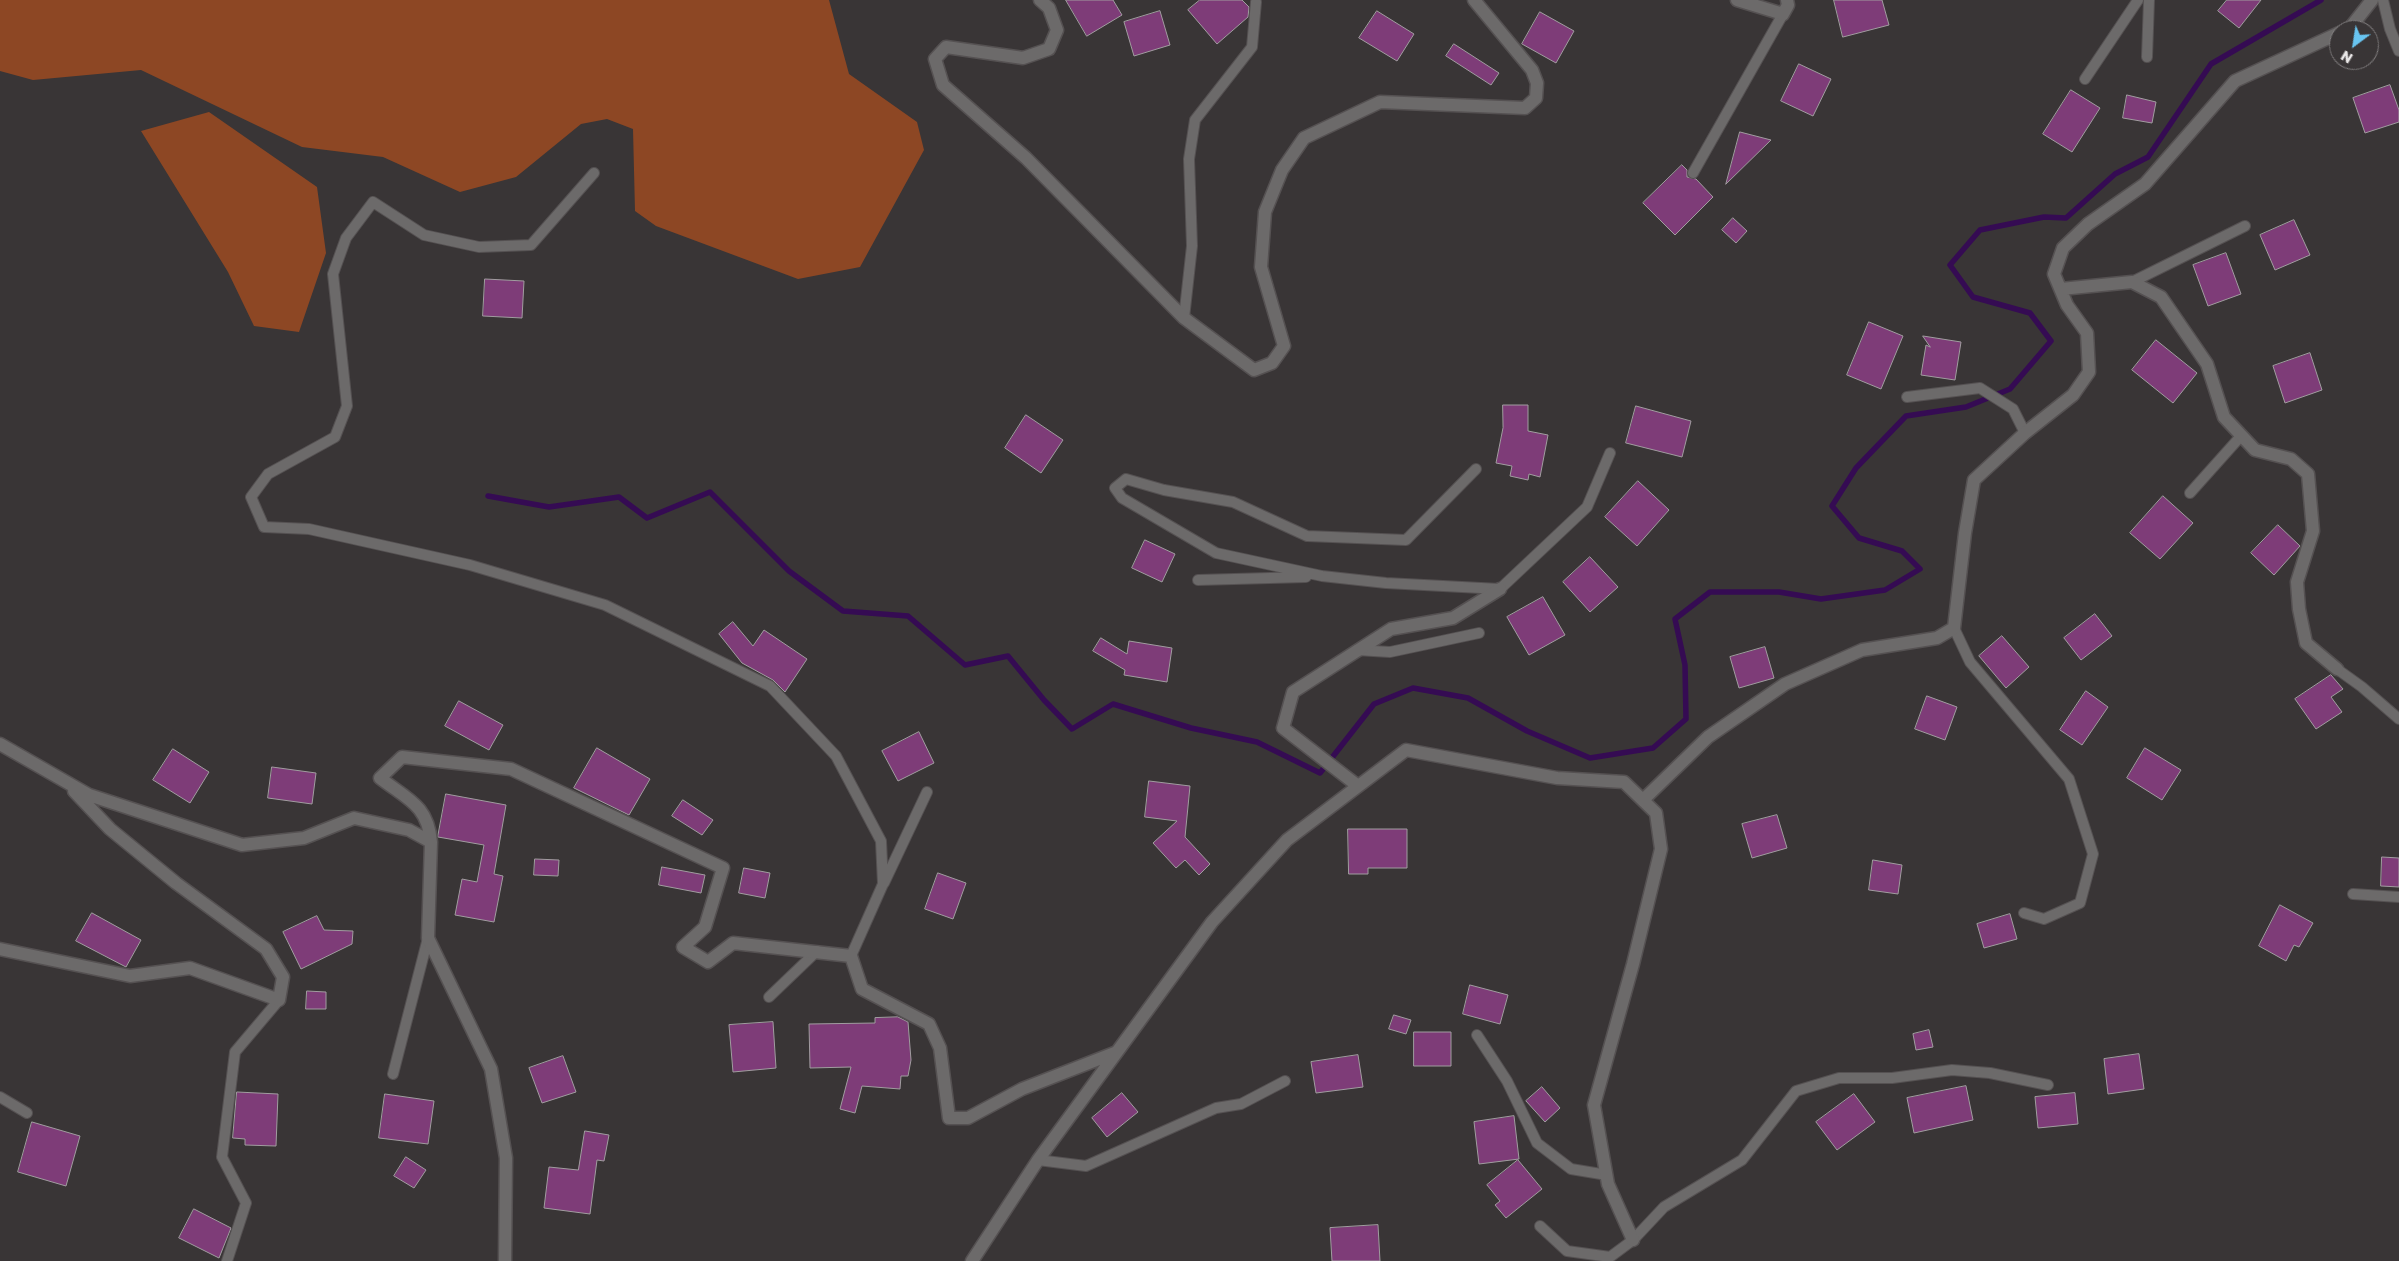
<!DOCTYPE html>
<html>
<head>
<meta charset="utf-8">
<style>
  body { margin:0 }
  #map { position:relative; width:2399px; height:1261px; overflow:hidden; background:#393536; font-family:"Golos Text",sans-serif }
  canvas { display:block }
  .north { position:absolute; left:2329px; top:20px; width:50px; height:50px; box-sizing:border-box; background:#393536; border:1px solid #7f7c7d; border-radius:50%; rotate:211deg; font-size:14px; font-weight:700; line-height:20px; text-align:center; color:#e9e7e7 }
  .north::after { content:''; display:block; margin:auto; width:18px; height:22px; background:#68c4f0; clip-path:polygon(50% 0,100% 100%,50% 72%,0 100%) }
</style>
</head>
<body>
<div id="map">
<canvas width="2399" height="1261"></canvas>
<div class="north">N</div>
</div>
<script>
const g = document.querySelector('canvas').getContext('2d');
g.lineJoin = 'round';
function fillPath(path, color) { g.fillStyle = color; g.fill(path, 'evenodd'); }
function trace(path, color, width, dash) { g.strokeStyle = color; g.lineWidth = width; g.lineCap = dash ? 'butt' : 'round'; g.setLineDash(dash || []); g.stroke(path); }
const green = new Path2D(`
  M0 0H829L849 74 917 122 924 150 860 267 798 279 656 226 635 211 633 129 607 119 581 124 516 177 460 192 383 157 302 147 141 70 33 80 0 71Z
  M209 112 317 187 326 253 299 332 254 326 228 272 141 131Z`);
const stream = new Path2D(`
  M488 496 549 507 619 497 647 518 710 492 789 571 843 611 908 616 965 665 1008 656 1044 700 1072 729 1113 704 1191 728 1257 742 1320 773 1374 704 1413 688 1468 698 1527 731 1590 758 1653 748 1686 719 1685 665 1675 619 1710 592H1779L1821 599 1885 590 1920 569 1902 551 1859 538 1832 506 1856 468 1906 416 1966 407 2010 389 2051 341 2030 313 1973 297 1950 265 1980 230 2044 217 2066 218 2115 174 2148 157 2211 64 2321 0`);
const building = new Path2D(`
  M1066 0H1113L1122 15 1087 36Z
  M1200 0H1242L1249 7 1248 17 1217 44 1188 10Z
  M1834 0H1882L1889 25 1843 37Z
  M2227 0H2261L2239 28 2218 11Z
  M1160 11 1170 45 1134 56 1124 22Z
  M1377 11 1414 34 1397 61 1359 38Z
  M1540 12 1574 31 1556 63 1522 44Z
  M1454 44 1499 73 1491 85 1446 56Z
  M1799 64 1831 79 1813 116 1781 101Z
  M2390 85 2399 110V122L2365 133 2353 98Z
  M2071 90 2100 108 2072 152 2043 134Z
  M2127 95 2156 102 2152 123 2123 118Z
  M1740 132 1771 140 1726 184Z
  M1682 165 1687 170V177L1696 179 1713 197 1675 235 1643 203Z
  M1733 218 1747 231 1736 243 1722 230Z
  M2294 220 2310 255 2275 270 2260 235Z
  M2226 253 2241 294 2208 306 2193 265Z
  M485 279 524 281 522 318 483 316Z
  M1869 322 1903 336 1881 389 1847 375Z
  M1923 336 1961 342 1955 380 1921 375 1926 345 1930 347Z
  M2156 340 2197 373 2173 403 2132 370Z
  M2310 353 2322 390 2285 403 2273 366Z
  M1503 405H1528V431L1548 435 1540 477 1529 474 1528 480 1510 476 1512 466 1496 463 1503 428Z
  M1636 406 1691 421 1682 457 1626 443Z
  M1026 415 1063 440 1041 473 1005 448Z
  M1638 481 1669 510 1637 546 1605 517Z
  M2163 496 2193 523 2160 559 2130 533Z
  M2278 525 2300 546 2274 575 2251 553Z
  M1145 540 1175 554 1162 582 1132 568Z
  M1590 557 1618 587 1590 612 1563 582Z
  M1543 597 1565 635 1529 655 1507 617Z
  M2095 614 2112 636 2081 660 2064 638Z
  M733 622 753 646 764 630 807 659 785 692 773 680 742 663 719 634Z
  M2002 636 2029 667 2006 688 1979 656Z
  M1101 638 1127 654 1129 641 1172 648 1167 682 1124 675 1125 670 1093 651Z
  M1765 647 1774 678 1739 688 1730 657Z
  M2331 675 2343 689 2331 697 2342 712 2316 729 2295 699Z
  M2086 691 2108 707 2082 745 2060 730Z
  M1927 696 1957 707 1945 740 1915 729Z
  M459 701 503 725 489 750 445 726Z
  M919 732 934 763 898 781 882 751Z
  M597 748 650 779 629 815 574 788Z
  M2145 748 2181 770 2162 800 2127 778Z
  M173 749 209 772 190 803 153 780Z
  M272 767 316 773 312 804 268 798Z
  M1149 781 1190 786 1185 837 1210 864 1199 875 1185 860 1176 868 1153 843 1177 821 1145 817Z
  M446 794 506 805 494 874 503 876 494 922 455 915 462 879 477 882 484 845 438 837Z
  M683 800 713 820 702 835 672 816Z
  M1777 815 1787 848 1752 858 1742 824Z
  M1348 829H1407V868H1368V874H1349Z
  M2382 857 2399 858V887L2381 886Z
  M535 859 559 860 558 876 534 875Z
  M1873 860 1902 865 1898 894 1869 890Z
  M662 867 705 875 701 893 659 885Z
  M744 868 770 873 765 898 739 893Z
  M938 873 966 883 953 919 925 909Z
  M2280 905 2313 923 2299 947 2294 945 2286 961 2259 946Z
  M92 913 141 940 126 967 76 941Z
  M2010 914 2017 939 1984 948 1977 924Z
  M317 916 324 930 353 931 352 944 301 969 283 932Z
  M1470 985 1508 995 1500 1024 1463 1014Z
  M307 991 326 992V1009H306Z
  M1394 1015 1411 1020 1406 1034 1389 1029Z
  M898 1017 908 1022 911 1060 908 1076H901L900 1089 862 1086 855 1113 840 1109 851 1067 810 1068 809 1024 875 1023V1018Z
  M773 1022 776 1068 733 1072 729 1025Z
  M1929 1030 1933 1047 1916 1050 1913 1034Z
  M1414 1032H1451V1066H1414Z
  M2139 1054 2144 1089 2108 1094 2104 1059Z
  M1358 1055 1363 1087 1316 1093 1311 1062Z
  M563 1056 576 1092 542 1103 529 1068Z
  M1966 1086 1973 1120 1914 1133 1907 1098Z
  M1542 1087 1560 1108 1545 1122 1526 1101Z
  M237 1092 278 1094 276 1146 245 1145V1139L233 1138Z
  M1122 1093 1138 1112 1107 1137 1092 1118Z
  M2075 1093 2078 1124 2038 1128 2035 1097Z
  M385 1094 434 1101 428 1144 379 1138Z
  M1854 1094 1875 1122 1837 1150 1816 1122Z
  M1514 1116 1519 1159 1479 1164 1474 1122Z
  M32 1122 80 1136 66 1186 18 1172Z
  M585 1131 609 1135 604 1161 597 1160 590 1214 544 1208 549 1167 578 1170Z
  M406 1157 426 1170 414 1188 394 1176Z
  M1518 1160 1542 1189 1506 1218 1495 1205 1500 1201 1487 1185Z
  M194 1209 231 1228 219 1258 179 1238Z
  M1378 1225 1380 1261H1332L1330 1228Z`);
const lane = new Path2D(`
  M2383 0 2390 29 2399 51
  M2147 57 2149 0
  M2085 79 2138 0
  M594 173 531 245 479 247 424 235 373 202 346 238 333 274 347 406 335 437 268 474 251 497 264 527 309 529 470 565 605 605 770 686 836 756 881 841 883 884 851 956
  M1693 173 1783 14
  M2132 282 2245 226
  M1184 318 1192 246 1189 159 1195 120 1252 47 1256 2
  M1907 397 1980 388 2013 409 2025 433
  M1476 469 1406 540 1307 536 1233 502 1164 490 1126 479 1115 488 1122 498 1216 553 1322 576 1386 583 1500 589 1587 507 1610 453
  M2190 493 2241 436
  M1198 580 1306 577
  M1954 628 1970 662 2069 779 2093 854 2080 903 2044 919 2024 913
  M1357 650 1390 652 1479 633
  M2337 669 2362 687 2399 719
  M884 883 927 792
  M2353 894 2399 897
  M769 997 817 951
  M1477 1035 1507 1081 1537 1143 1571 1169 1607 1175
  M393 1074 428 938
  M0 1097 27 1113
  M1038 1160 1086 1166 1216 1108 1241 1104 1285 1081
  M1540 1226 1567 1251 1610 1257 1633 1240 1664 1207 1742 1160 1796 1091 1839 1078H1892L1952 1070 1990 1073 2048 1085
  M227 1261 246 1203 222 1157 235 1052 279 1000`);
const street = new Path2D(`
  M1040 0 1049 8 1057 30 1049 49 1023 58 946 47 935 59 943 85 1026 158 1184 318 1254 370 1272 363 1284 346 1261 267 1265 212 1282 170 1304 138 1380 102 1525 108 1536 98 1537 83 1532 70 1474 0
  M1737 0 1783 14 1788 5 1787 0
  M2346 30 2350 28 2372 0
  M2061 289 2132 282 2161 297 2207 364 2224 417 2255 450 2291 459 2308 474 2313 531 2297 582 2299 609 2306 643 2337 669
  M0 744 89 795 242 845 304 838 354 818 409 830 431 842 428 938 491 1069 506 1158 505 1261
  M1358 786 1283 728 1293 692 1391 629 1453 618 1500 589
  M1643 800 1708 737 1785 684 1862 650 1937 638 1954 628 1965 533 1974 480 2025 433 2073 395 2089 372 2087 333 2067 305 2054 274 2063 248 2088 224 2145 184 2235 81 2339 33
  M431 842C428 805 407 799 380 778L402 757 511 769 723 868 705 927 683 947 708 962 733 943 851 956 862 989 929 1024 940 1048 949 1118H968L1022 1089 1117 1052
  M0 949 130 976 190 968 279 1000 283 977 266 949 176 883 110 829 74 791
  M972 1261 1038 1160 1212 922 1287 840 1406 750 1557 778 1624 782 1656 813 1661 849 1633 964 1594 1105 1608 1184 1633 1240`);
fillPath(green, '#8d4724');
trace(stream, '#350b53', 5.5);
fillPath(building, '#7e3c78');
trace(building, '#a19da0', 1);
trace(lane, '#555152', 12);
trace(street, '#555152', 15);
trace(lane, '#6c6a6a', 10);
trace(street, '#6c6a6a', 12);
</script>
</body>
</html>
